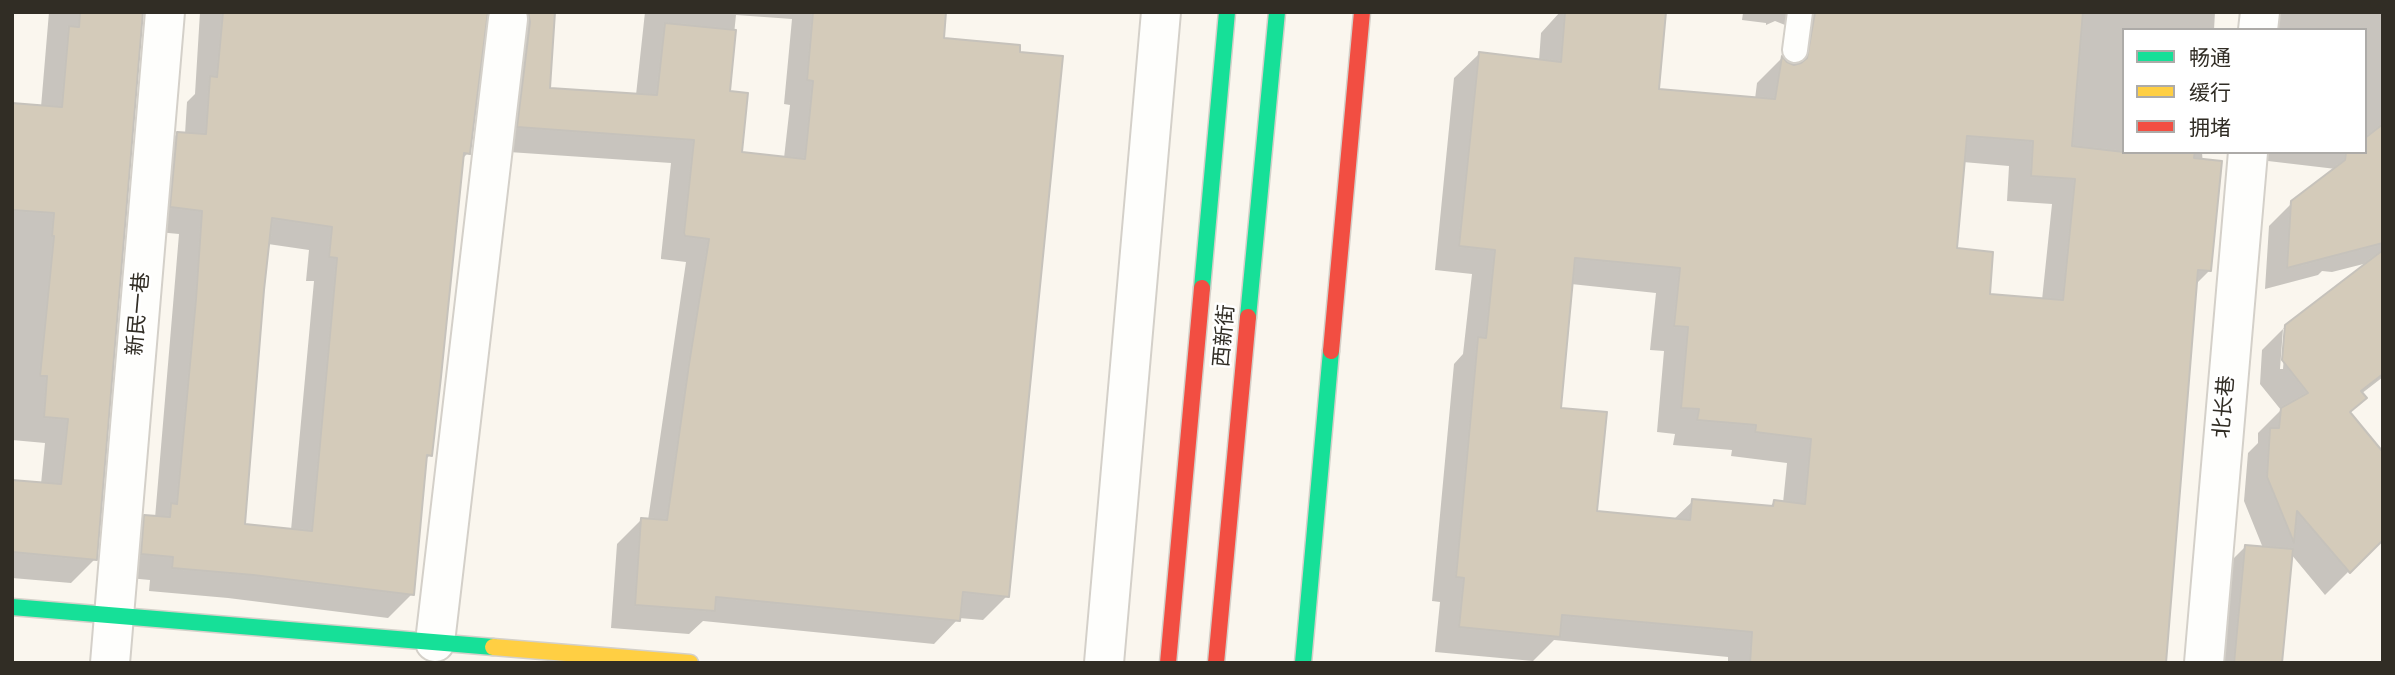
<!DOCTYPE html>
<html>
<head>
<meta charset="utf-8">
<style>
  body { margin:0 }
  #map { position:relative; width:2395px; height:675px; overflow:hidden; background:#faf6ee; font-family:"Source Sans 3","Noto Sans SC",sans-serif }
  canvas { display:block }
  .frame { position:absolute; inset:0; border:14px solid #312d25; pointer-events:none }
  .legend { position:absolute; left:2122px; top:28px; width:245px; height:126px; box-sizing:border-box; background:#fff; border:2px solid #adaba8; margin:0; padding:9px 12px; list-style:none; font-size:21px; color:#312d25 }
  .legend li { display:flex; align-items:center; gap:14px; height:35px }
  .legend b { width:35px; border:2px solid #adaba8 }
</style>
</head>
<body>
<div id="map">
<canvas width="2395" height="675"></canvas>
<div class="frame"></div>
<ul class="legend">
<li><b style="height:9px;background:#16e098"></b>畅通</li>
<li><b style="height:9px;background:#ffcf43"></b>缓行</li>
<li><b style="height:9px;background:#f24e42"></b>拥堵</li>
</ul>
</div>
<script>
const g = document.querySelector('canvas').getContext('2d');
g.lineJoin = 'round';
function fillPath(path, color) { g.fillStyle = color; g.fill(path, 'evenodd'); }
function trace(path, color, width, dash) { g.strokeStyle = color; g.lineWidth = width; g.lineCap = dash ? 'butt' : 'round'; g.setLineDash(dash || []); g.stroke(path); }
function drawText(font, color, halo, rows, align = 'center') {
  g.font = font + ' "Source Sans 3","Noto Sans SC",sans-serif'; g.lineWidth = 5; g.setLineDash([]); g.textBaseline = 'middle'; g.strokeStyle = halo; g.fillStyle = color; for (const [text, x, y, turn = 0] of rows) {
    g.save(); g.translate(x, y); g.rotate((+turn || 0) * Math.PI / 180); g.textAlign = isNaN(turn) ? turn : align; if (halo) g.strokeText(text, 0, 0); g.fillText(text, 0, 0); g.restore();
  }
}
const shadow = new Path2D(`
  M49 12H141L95 559 71 583 12 578V482L41 484 45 443 12 440V104L41 107Z
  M200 12H553L548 89 636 95 645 12H944L942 39 1007 596 983 620 959 618 934 644 703 621 689 634 611 628 617 544 641 520H648L686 262 661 259V257L671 163 494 151 498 25 484 20 468 153 461 160 430 455 425 460 412 594 388 618 228 598 149 591 150 580 118 577 121 541 145 517 155 518 179 234 147 231 154 157 178 133 185 134 187 102 195 94ZM736 15 792 19 784 104 790 105 784 158 740 153 728 93ZM268 244 309 250 306 281H314L291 530 243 525Z
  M1560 12H1664L1657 90 1755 99 1757 83 1781 59 1787 66 1791 39 1785 25 1775 21 1766 25V23L1742 20 1743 13 1729 12H2215L2214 30H2124V152H2202L2210 270 2195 285 2164 663H1728V657L1554 640 1533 661 1435 652 1440 602 1432 601 1454 364 1463 354 1472 274 1435 270 1454 78 1479 54 1539 61 1541 33ZM1963 162 2009 166 2007 201 2052 204 2042 300 1988 296 1955 250ZM1571 284 1656 293 1650 350 1664 351 1657 432 1675 434 1673 445 1732 450 1731 456 1787 463 1783 503 1774 502 1769 508 1693 501 1673 520 1595 513 1559 410Z
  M2268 12H2383V259L2332 272 2322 271 2318 275 2265 289 2269 226 2292 203 2336 169 2251 159 2252 152H2365V30H2266Z
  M2383 308V377L2361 394 2365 398 2349 414 2382 538 2325 595 2291 554 2280 663H2219L2228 564 2245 547 2263 548 2244 501 2248 453 2258 443V433L2281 410 2260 384 2262 350 2283 329 2280 369H2283L2286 329H2283L2286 326Z`);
const building = new Path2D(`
  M80 12H143L97 560 12 552V480L61 484 68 419 44 417 47 376H40L54 236H52L54 213 12 210V103L62 107 69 26 79 27Z
  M223 12H488L470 154 464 153 441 377 432 456 427 455 414 595 253 575 172 568 173 557 141 554 144 515 170 517 171 503 177 504 196 299 202 211 170 207 177 132 206 134 210 76 217 77ZM272 218 332 227 329 257 337 258 312 531 245 524 264 290Z
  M528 12H555L550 88 657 95 665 23 736 30 730 91 748 93 742 152 805 159 813 81 807 80 813 12H946L944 38 1020 45V52L1063 56 1009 597 963 592 960 621 716 597 715 611 635 605 641 518 667 520 689 364 709 239 685 236 684 233 694 140 517 127 530 22Z
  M1565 12H1666L1659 89 1775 99 1782 56 1787 62 1794 65 1801 63 1807 58 1815 12H2083L2072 146 2124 152H2195L2194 158 2222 161 2211 271 2198 270 2166 663H1750L1752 632 1562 615 1560 637 1459 627 1464 578 1456 577 1478 337 1486 338 1495 250 1459 246 1479 52 1561 62ZM1967 136 2033 141 2031 176 2075 179 2063 300 1990 294 1993 252 1957 248ZM1575 258 1680 268 1674 326 1688 327 1681 408 1699 409 1697 420 1756 425 1755 432 1811 439 1805 504 1774 500 1773 506 1692 499 1690 520 1597 511 1607 412 1561 408Z
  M2383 124V243L2287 268 2291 201 2345 160 2346 152H2365V138Z
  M2383 250V374L2361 391 2367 398 2350 412 2383 452V540L2350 573 2297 511 2294 543 2267 477 2270 428H2279L2281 408 2308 393 2282 360 2285 325Z
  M2245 545 2293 549 2282 663H2234Z`);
const lane = new Path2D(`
  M1795 50 1800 12`);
const street = new Path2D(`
  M2258 30 2260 12
  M435 642 508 19
  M110 663 165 12
  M1104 663 1161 12
  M2204 663 2248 152`);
const fast = new Path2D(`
  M1202 288 1227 12
  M1248 317 1277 12
  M12 607 493 647
  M1303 663 1331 351`);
const slow = new Path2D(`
  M493 647 690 663`);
const jam = new Path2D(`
  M1331 351 1362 12
  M1168 663 1202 288
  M1216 663 1248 317`);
const streetNames = [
  ["新民一巷",140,314,-85],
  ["西新街",1226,336,-85],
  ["北长巷",2226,407,-85]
];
fillPath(shadow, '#0003');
fillPath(building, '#d4cbba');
trace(building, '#c6c2bb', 2);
trace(lane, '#d4d0c9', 28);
trace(street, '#d4d0c9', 42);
trace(fast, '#d4d0c9', 19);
trace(slow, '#d4d0c9', 19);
trace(jam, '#d4d0c9', 19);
trace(lane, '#fefefc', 24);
trace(street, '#fefefc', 38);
trace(fast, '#16e098', 16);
trace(slow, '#ffcf43', 16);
trace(jam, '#f24e42', 16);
drawText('21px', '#312d25', '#fff', streetNames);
</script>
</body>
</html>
